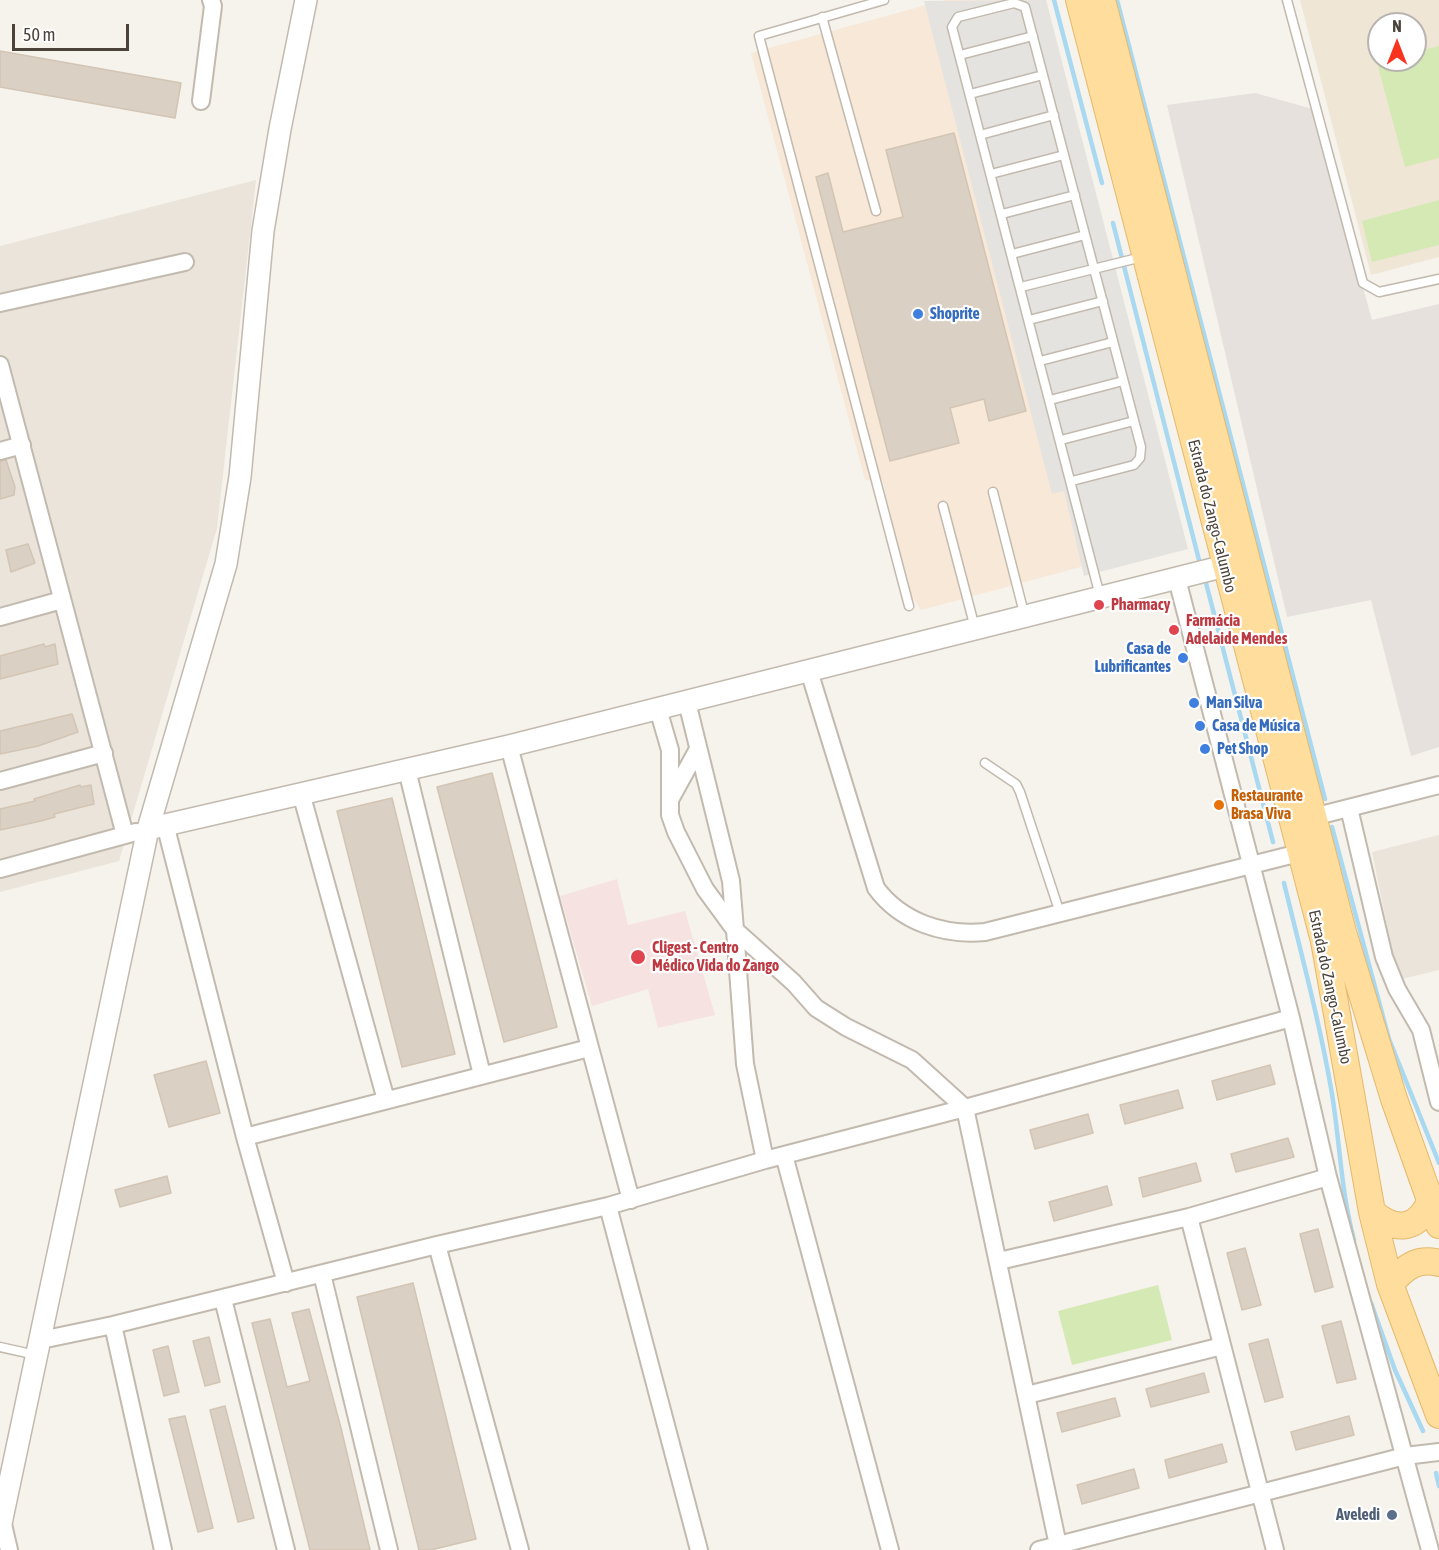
<!DOCTYPE html>
<html>
<head>
<meta charset="utf-8">
<style>
  body { margin:0 }
  #map { position:relative; width:1439px; height:1550px; overflow:hidden; background:#f6f2ec; font-family:"Asap Condensed",sans-serif }
  canvas { display:block }
  .north { position:absolute; left:1367px; top:12px; width:60px; height:60px; box-sizing:border-box; background:#fff; border:2px solid #b7b4b0; border-radius:50%; rotate:0deg; font-size:16px; font-weight:700; line-height:24px; text-align:center; color:#4b4339 }
  .north::after { content:''; display:block; margin:auto; width:21px; height:27px; background:#fa331f; clip-path:polygon(50% 0,100% 100%,50% 72%,0 100%) }
  .scale { position:absolute; left:12px; top:24px; width:117px; height:27px; box-sizing:border-box; border:3px solid #4b4339; border-top:0; padding-left:8px; font-size:18px; line-height:21px; white-space:nowrap; color:#4b4339; -webkit-text-stroke:4px #fff; paint-order:stroke }
</style>
</head>
<body>
<div id="map">
<canvas width="1439" height="1550"></canvas>
<div class="north">N</div>
<div class="scale">50 m</div>
</div>
<script>
const g = document.querySelector('canvas').getContext('2d');
g.lineJoin = 'round';
function fillPath(path, color) { g.fillStyle = color; g.fill(path, 'evenodd'); }
function trace(path, color, width, dash) { g.strokeStyle = color; g.lineWidth = width; g.lineCap = dash ? 'butt' : 'round'; g.setLineDash(dash || []); g.stroke(path); }
function drawText(font, color, halo, rows, align = 'center') {
  g.font = font + ' "Asap Condensed",sans-serif'; g.lineWidth = 4.5; g.setLineDash([]); g.textBaseline = 'middle'; g.strokeStyle = halo; g.fillStyle = color; for (const [text, x, y, turn = 0] of rows) {
    g.save(); g.translate(x, y); g.rotate((+turn || 0) * Math.PI / 180); g.textAlign = isNaN(turn) ? turn : align; if (halo) g.strokeText(text, 0, 0); g.fillText(text, 0, 0); g.restore();
  }
}
const residential = new Path2D(`
  M256 180 217 528 119 861 0 892V246Z
  M1439 835V970L1398 980 1372 852Z`);
const commercial = new Path2D(`
  M945 0H1046L1184 539 921 610 905 586 883 481 865 480 751 53Z`);
const industrial = new Path2D(`
  M1255 93 1313 109 1372 320 1439 304V747L1411 756 1371 600 1287 617 1167 105Z`);
const education = new Path2D(`
  M1300 0H1439V257L1371 275ZM1379 24H1415V60H1379Z`);
const medical = new Path2D(`
  M617 879 628 925 685 911 715 1015 658 1028 648 989 592 1006 560 896Z`);
const green = new Path2D(`
  M1439 46V158L1405 167 1377 63 1415 60V52Z
  M1439 200V245L1372 262 1362 221Z
  M1158 1285 1172 1340 1072 1365 1058 1311Z`);
const parking = new Path2D(`
  M1046 0 1188 549 1084 576 1064 491 1052 494 924 1Z`);
const stream = new Path2D(`
  M1054 0 1102 183
  M1117 0 1325 799
  M1113 223 1200 564
  M1206 583 1273 842
  M1332 827 1389 1039 1439 1163
  M1284 883C1301 953 1320 1023 1332 1094 1340 1143 1341 1192 1354 1240
  M1371 1303 1395 1370 1423 1431
  M1436 1473 1439 1486`);
const building = new Path2D(`
  M0 51 181 83 175 118 0 87Z
  M954 133 1026 411 989 421 984 399 950 408 959 443 890 461 816 177 828 173 843 232 903 217 886 150Z
  M6 460 15 487 14 495 0 499V461Z
  M28 544 35 563 11 572 6 550Z
  M44 644 45 647 55 644 58 664 0 679V656Z
  M72 714 78 732 38 746 0 754V731Z
  M492 773 557 1027 504 1042 437 787Z
  M80 785 81 787 91 785 94 804 54 814 55 817 41 821 0 830V809L35 801 34 799Z
  M392 798 455 1054 402 1067 337 811Z
  M206 1061 220 1113 169 1127 154 1075Z
  M1270 1065 1275 1084 1217 1100 1212 1081Z
  M1178 1090 1183 1108 1125 1124 1120 1105Z
  M1088 1114 1093 1133 1035 1149 1030 1130Z
  M1288 1138 1294 1157 1236 1172 1231 1154Z
  M1196 1163 1201 1181 1143 1197 1139 1178Z
  M167 1176 171 1193 120 1207 115 1190Z
  M1107 1186 1112 1205 1054 1221 1049 1202Z
  M1318 1229 1333 1287 1315 1292 1300 1234Z
  M1245 1248 1261 1305 1242 1310 1227 1253Z
  M413 1283 476 1539 431 1550H419L357 1297Z
  M309 1309 341 1428 370 1550H310L252 1323 270 1319 287 1387 310 1381 292 1313Z
  M1341 1321 1356 1379 1337 1383 1322 1326Z
  M209 1337 220 1382 205 1386 193 1341Z
  M1268 1339 1283 1397 1265 1402 1249 1344Z
  M168 1346 179 1392 164 1396 153 1350Z
  M1204 1373 1209 1392 1151 1407 1146 1389Z
  M1115 1398 1120 1416 1062 1432 1057 1413Z
  M225 1406 254 1518 238 1522 210 1410Z
  M185 1416 213 1528 198 1532 169 1419Z
  M1349 1416 1354 1435 1296 1450 1291 1432Z
  M1222 1444 1227 1462 1169 1478 1165 1460Z
  M1134 1469 1139 1488 1082 1504 1077 1485Z`);
const service = new Path2D(`
  M884 0 759 36 909 606
  M1287 0 1363 283 1379 292 1439 279
  M822 17 876 211
  M960 55 1033 36
  M970 94 1043 75
  M980 135 1054 115
  M991 174 1064 155
  M1002 214 1075 195
  M1012 254 1085 235
  M1021 287 1142 257
  M1029 320 1103 301
  M1040 361 1113 342
  M1050 400 1123 381
  M1061 440 1134 421
  M1072 481 1134 465 1140 458 1141 447 1025 7 1014 3 958 17 952 27 1100 596
  M993 492 1025 617
  M943 506 975 628
  M985 763 1016 784 1020 792 1060 913
  M0 1347 36 1355`);
const minor = new Path2D(`
  M201 101 213 6 211 0
  M0 303 185 262
  M0 365 125 835
  M0 451 22 445
  M1177 579 1291 1018 1328 1177 1430 1550
  M0 617 62 600
  M809 671 876 888C901 922 944 936 985 932L1299 853
  M687 702 731 881 735 930 794 983 816 1008 846 1027 912 1060 965 1108 1059 1550
  M658 709 670 750V815L676 832 705 889 735 930 745 1064 765 1160
  M509 746 631 1200
  M407 770 482 1075
  M0 781 104 753
  M301 793 386 1100
  M671 798 698 749
  M1349 808 1384 957 1397 989 1421 1030 1439 1102
  M1313 817 1439 785
  M165 824 245 1137 286 1283
  M0 869 136 832
  M245 1137 589 1048
  M784 1155 890 1550
  M608 1206 699 1550
  M1189 1217 1275 1550
  M437 1245 520 1550
  M999 1261 1189 1217 1328 1177
  M322 1274 389 1550
  M223 1299 286 1550
  M113 1325 163 1550
  M41 1340 113 1325 437 1245 608 1206 765 1160 965 1108 1291 1018
  M1027 1395 1222 1346
  M2 1520 9 1550
  M1039 1550 1405 1456 1439 1452`);
const tertiary = new Path2D(`
  M148 829 509 746 1225 566
  M0 1528 148 829 226 564 240 477 263 231 280 129 306 0`);
const primary = new Path2D(`
  M1079 0 1324 941 1372 1212 1390 1284 1439 1415
  M1102 0 1343 932 1394 1099 1439 1225
  M1372 1212C1396 1233 1418 1230 1431 1200
  M1390 1284C1404 1268 1417 1257 1439 1263`);
const markers = [
  [918,314,6,"#3f7fe0"],
  [1099,605,6,"#e0444e"],
  [1174,630,6,"#e0444e"],
  [1183,658,6,"#3f7fe0"],
  [1194,703,6,"#3f7fe0"],
  [1200,726,6,"#3f7fe0"],
  [1205,749,6,"#3f7fe0"],
  [1219,805,6,"#e8710a"],
  [638,957,8,"#e0444e"],
  [1392,1515,6,"#5c6f8a"]
];
const shopNames = [
  ["Shoprite",930,314],
  ["Casa de",1171,649,"right"],
  ["Lubrificantes",1171,667,"right"],
  ["Man Silva",1206,703],
  ["Casa de Música",1212,726],
  ["Pet Shop",1217,749]
];
const streetNames = [
  ["Estrada do Zango-Calumbo",1212,516,76],
  ["Estrada do Zango-Calumbo",1330,987,78]
];
const healthNames = [
  ["Pharmacy",1111,605],
  ["Farmácia",1186,621],
  ["Adelaide Mendes",1186,639],
  ["Cligest - Centro",652,948],
  ["Médico Vida do Zango",652,966]
];
const foodNames = [
  ["Restaurante",1231,796],
  ["Brasa Viva",1231,814]
];
const serviceNames = [
  ["Aveledi",1380,1515]
];
fillPath(residential, '#eae4da');
fillPath(commercial, '#f7e8d8');
fillPath(industrial, '#e6e1dd');
fillPath(education, '#efe6d6');
fillPath(medical, '#f6e2e0');
fillPath(green, '#d5e9b5');
fillPath(parking, '#e5e3e0');
trace(stream, '#a9d8f1', 4.5);
fillPath(building, '#dbd0c4');
trace(building, '#d3c5b4', 1.5);
trace(service, '#c2baae', 11);
trace(minor, '#c2baae', 20);
trace(tertiary, '#c2baae', 24);
trace(primary, '#e5b96b', 28);
trace(service, '#fff', 8);
trace(minor, '#fff', 16);
trace(tertiary, '#fff', 21);
trace(primary, '#fedd9d', 26);
for (const [x, y, r, color] of markers) { const dot = new Path2D(); dot.arc(x, y, r, 0, 2 * Math.PI); g.fillStyle = color; g.fill(dot); trace(dot, '#fff', 2); }
drawText('bold 16px', '#366cbe', '#fff', shopNames, 'left');
drawText('16px', '#4b4339', '#fff', streetNames);
drawText('bold 16px', '#be3a42', '#fff', healthNames, 'left');
drawText('bold 16px', '#c56008', '#fff', foodNames, 'left');
drawText('bold 16px', '#4e5e75', '#fff', serviceNames, 'right');
</script>
</body>
</html>
